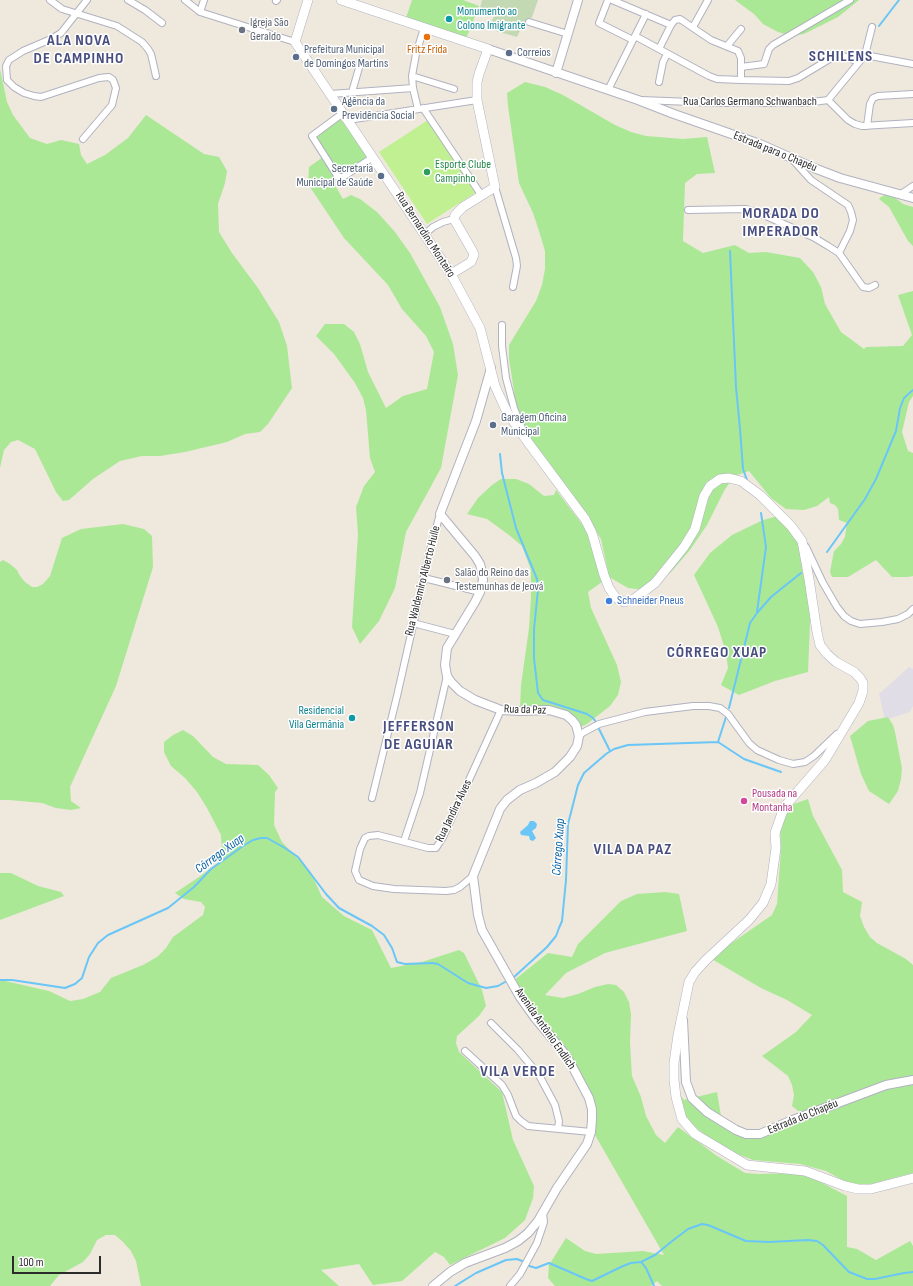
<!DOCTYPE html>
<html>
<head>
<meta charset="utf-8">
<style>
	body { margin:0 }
	#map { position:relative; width:913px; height:1286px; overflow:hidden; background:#eee8dd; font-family:"Sofia Sans Condensed",sans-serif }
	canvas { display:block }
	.scale { position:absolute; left:12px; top:1256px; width:89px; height:18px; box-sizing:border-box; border:2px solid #2b2b2b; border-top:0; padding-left:5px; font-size:12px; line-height:14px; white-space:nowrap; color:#2b2b2b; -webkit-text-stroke:3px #fff; paint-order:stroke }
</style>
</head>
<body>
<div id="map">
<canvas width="913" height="1286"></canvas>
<div class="scale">100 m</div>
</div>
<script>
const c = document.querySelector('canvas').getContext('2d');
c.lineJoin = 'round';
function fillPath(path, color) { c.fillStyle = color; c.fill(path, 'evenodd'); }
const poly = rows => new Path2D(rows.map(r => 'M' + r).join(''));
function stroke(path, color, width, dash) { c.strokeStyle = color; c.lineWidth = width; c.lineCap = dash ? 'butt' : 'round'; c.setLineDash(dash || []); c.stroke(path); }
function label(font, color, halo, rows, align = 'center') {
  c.font = font + ' "Sofia Sans Condensed",sans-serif'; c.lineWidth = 3; c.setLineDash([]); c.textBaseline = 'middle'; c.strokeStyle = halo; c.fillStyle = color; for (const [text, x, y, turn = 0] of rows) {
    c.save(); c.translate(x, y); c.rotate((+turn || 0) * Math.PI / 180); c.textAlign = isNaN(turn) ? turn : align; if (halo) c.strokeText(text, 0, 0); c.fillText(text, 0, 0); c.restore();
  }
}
fillPath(poly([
	[909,667,913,669,913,706,910,712,885,720,879,694]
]), '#e1dde6');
fillPath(poly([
	[412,0,463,0,479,6,466,39,406,18],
	[735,0,859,0,838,17,804,34,791,36,778,32,763,24,754,14],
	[0,69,7,102,13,115,30,138,47,144,61,140,79,144,81,155,87,164,105,155,128,138,146,115,204,154,219,157,227,171,225,183,218,204,219,232,232,253,258,288,279,322,287,346,292,388,268,424,260,432,245,434,227,442,185,452,160,456,142,456,120,461,93,479,69,500,63,501,56,492,35,449,18,440,11,442,4,450,0,468],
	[525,82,545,87,563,95,615,125,631,132,646,136,683,139,707,137,715,173,697,174,685,183,683,241,703,253,735,245,749,253,766,252,800,258,813,272,821,287,825,304,841,332,864,349,866,347,903,346,912,335,898,295,913,291,913,396,909,402,902,432,908,451,913,453,913,576,907,577,892,577,876,560,848,577,832,577,830,572,834,551,841,544,845,537,847,523,839,520,838,509,835,505,830,503,829,497,817,506,804,510,786,509,771,498,749,471,734,476,724,491,707,525,690,550,672,571,656,585,645,590,628,588,609,577,601,539,585,515,532,441,514,403,514,391,509,359,509,345,536,301,542,285,545,269,545,251,539,231,533,213,519,183,508,106,507,93],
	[341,119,367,157,343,174,340,174,315,137],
	[323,157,337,180,336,187,343,199,351,195,360,199,377,212,395,232,410,253,440,307,453,344,458,375,441,468,406,532,395,588,379,621,360,644,352,627,358,534,356,507,364,486,375,472,370,458,366,410,363,398,355,383,334,354,316,336,325,324,344,324,354,332,360,344,368,372,386,408,403,396,427,389,434,352,426,336,402,309,388,285,344,238,308,184,309,167],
	[889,193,903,204,913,207,913,246,908,241,889,207,879,199,881,197],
	[501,479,516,479,529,484,544,496,554,495,556,490,582,524,590,538,602,582,588,592,591,608,617,665,621,682,618,695,610,706,587,724,574,730,567,719,560,715,520,710,521,685,529,628,531,598,531,570,522,546,509,535,487,519,467,514,478,498,492,485],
	[778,516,790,527,801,550,811,598,808,672,775,681,739,695,721,685,728,668,726,653,718,627,694,575,710,553,732,535,763,520],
	[123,524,144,529,152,536,153,567,116,686,70,787,71,801,81,808,71,810,56,808,42,803,9,800,0,800,0,562,3,560,10,564,17,570,20,576,25,582,32,587,37,587,43,584,50,576,62,538,81,529],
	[888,717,893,725,895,732,902,768,901,779,898,791,889,804,869,791,861,774,850,736,868,721],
	[183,730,193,736,213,757,226,764,258,765,269,775,278,788,275,792,274,825,282,842,310,871,322,897,344,916,372,930,391,968,422,962,459,950,464,953,482,990,486,1006,479,1016,457,1036,456,1043,459,1052,502,1092,513,1140,534,1186,533,1198,525,1220,505,1238,450,1265,444,1257,435,1252,402,1281,373,1285,359,1264,321,1270,339,1286,141,1286,136,1261,131,1251,123,1242,115,1235,106,1235,97,1240,90,1254,83,1262,59,1275,50,1286,0,1286,0,982,1,980,49,991,70,1001,83,999,100,992,111,978,143,965,157,957,166,948,173,937,203,915,205,907,201,902,184,899,175,893,199,877,218,863,222,850,221,835,207,808,197,792,185,778,171,766,164,752,164,742,173,735],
	[808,799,813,816,842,870,843,892,862,902,860,916,864,927,870,937,877,943,906,959,913,965,913,1173,871,1184,853,1186,826,1171,800,1164,753,1160,724,1149,683,1118,673,1103,675,1088,684,1100,717,1092,722,1122,753,1135,802,1114,792,1106,794,1095,792,1085,788,1076,762,1056,796,1032,812,1015,787,1000,761,988,710,958,772,915,777,904,781,849,780,828,783,813,791,805],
	[0,873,11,873,38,886,61,892,64,896,0,920],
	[665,892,679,894,687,931,605,953,566,973,545,995,563,998,578,994,595,987,608,984,616,985,624,992,629,1002,631,1014,630,1043,632,1076,641,1097,646,1116,656,1135,665,1143,678,1127,717,1156,745,1173,759,1174,793,1173,811,1177,847,1196,847,1247,857,1249,876,1260,910,1241,913,1246,913,1286,662,1286,657,1281,651,1286,555,1286,548,1278,549,1265,566,1238,585,1251,596,1254,643,1251,664,1255,595,1135,592,1107,552,1037,513,981,548,953,572,957,578,944,621,901,637,894]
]), '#abe896');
fillPath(poly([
	[482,0,538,0,532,17,522,26,517,37,489,29,495,13,480,8]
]), '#c2d9b3');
fillPath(poly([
	[428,120,475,193,427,224,379,152]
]), '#c0f091');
fillPath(poly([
	[530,821,534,821,537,824,536,828,532,831,536,838,533,841,530,840,529,836,521,835,520,832,528,825]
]), '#69c6f6');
stroke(poly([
	[879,26,899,0],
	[730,251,736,387,740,429,743,469,747,480],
	[500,454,502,473,516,528,537,579,538,590,534,629,534,658,538,693,543,700,587,714,593,718,596,722],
	[827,552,865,499,876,479,896,431,900,408,904,398,913,390],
	[757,612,766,547,761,513],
	[729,708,750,623,757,613,771,597,801,573],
	[599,729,610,751],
	[718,742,744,759,781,772],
	[718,742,726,717],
	[514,977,547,947,556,936,559,928,562,921,566,880,568,824,578,785,584,773,606,754,614,749,628,745,718,742],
	[0,980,12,980,65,988,75,984,82,978,89,957,98,943,108,935,168,908,194,887,211,869,243,846,253,840,261,838,267,838,285,848,298,857,326,894,339,908,372,926,384,935,392,948,397,962,405,964,433,963,438,964,468,983,486,988,498,986,505,982],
	[642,1263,646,1268,654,1286],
	[526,1265,536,1268,549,1263,586,1279,592,1281,623,1266,631,1263,641,1262,655,1255,671,1242,688,1229,702,1224,708,1225,746,1241,769,1242,808,1240,817,1241,823,1245,849,1272,867,1279,875,1279,904,1273,913,1272],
	[455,1286,476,1273,506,1260,517,1259,522,1261]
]), '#69c6f6', 2);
const minor = poly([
	[50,0,62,9,117,26,142,42,148,49,151,54,156,76],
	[128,0,145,10,162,23],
	[185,0,200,12,295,42],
	[608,0,599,23,633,40],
	[612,0,671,25],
	[276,1,277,0],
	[200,12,204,0],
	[529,22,568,34],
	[693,27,708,0],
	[635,36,709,76,717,79,741,80,789,81,798,78,838,54,859,62],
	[727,46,741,29],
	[659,49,671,25,675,20,680,19,711,40,738,51,741,58,741,80],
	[865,55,872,27],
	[741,67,764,64,769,49,773,45,850,0],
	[412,76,454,89],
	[659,82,663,62,667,54],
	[608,90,646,14],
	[352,92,361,61],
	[330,94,413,88],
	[641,100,717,103,806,103,828,100,865,55,913,64],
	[828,100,848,120,855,124,862,126,913,123],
	[423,108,482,196],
	[418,109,413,88,412,76,416,54,424,28],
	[343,113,312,136,338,177,343,177,373,157],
	[348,120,477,100],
	[867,126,870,104,873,98,878,96,913,94],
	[83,139,112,105,116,88,113,80,109,77,99,78,41,97,34,96,24,93,14,87,7,80,6,66,9,60,23,51,51,39,61,33,87,0],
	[793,160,811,180,842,201,848,205,851,212,853,220,850,231,839,253],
	[495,187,516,258,517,266,513,287],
	[901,194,913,186],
	[688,210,746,209,757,212,813,237,828,246,839,253,863,287,869,288,875,285],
	[425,234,433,227,443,222,454,219],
	[502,325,502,346,506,378,514,408,522,428],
	[806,547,823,583,837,607,844,616,851,621,860,624,882,622,898,619,908,614,913,609],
	[424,578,480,592],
	[413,623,455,634],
	[579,736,584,732,599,724,645,712,693,706,709,706,720,708,728,714,749,743,757,750,779,760,793,764,805,762,814,756,837,734],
	[372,798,397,696,430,550,440,514],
	[404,841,420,793,447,676],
	[473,876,460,887,454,890,446,891,394,889,373,886,359,880,355,871,360,849,365,838,369,836,378,835,428,848,436,848,443,837,501,710],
	[491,1023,518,1050,539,1075,555,1105,559,1121,558,1129],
	[465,1051,502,1085,508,1095,516,1116,521,1121,528,1126,591,1132],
	[510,1286,520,1274,537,1243,544,1222,543,1213]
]);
const tertiary = poly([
	[488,49,638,100,674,114,760,144,814,168,840,178,913,198],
	[556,73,578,0],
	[683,1020,686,1082,692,1098,707,1112,736,1130,746,1134,760,1134,790,1121,886,1085,913,1080],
	[433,1286,450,1272,465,1263,505,1248,518,1241,528,1233,538,1221,557,1188,587,1144,591,1132,592,1120,592,1109,589,1098,571,1064,565,1054,535,1018,520,997,482,930,478,915,473,876,500,809,507,800,520,790,536,783,555,772,570,757,577,746,579,736,576,725,572,720,566,715,549,710,520,711,501,710,475,700,460,691,451,682,447,676,445,665,447,648,475,602,480,592,483,580,482,572,480,564,475,556,440,514,476,421,491,368]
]);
const secondary = poly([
	[308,0,295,42,451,274,480,328,495,386,500,397,507,412,527,441,585,519,592,533,604,575,609,588,616,598,624,602,634,599,655,583,684,547,695,529,704,496,710,486,720,479,729,478,741,481,760,495,791,526,802,541,809,579,817,632,820,645,827,654,836,662,854,672,860,678,863,683,863,691,859,703,825,760,786,805,782,813,775,833,776,848,771,884,763,903,749,920,706,960,695,972,689,982,678,1035,674,1063,674,1080,676,1097,682,1119,695,1134,747,1165,805,1171,845,1186,858,1189,871,1189,913,1178],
	[341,0,488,49,479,74,477,82,477,100,495,187,463,207,455,215,454,219,473,252,474,255,471,262,451,274]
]);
stroke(minor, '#b1b2c0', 8);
stroke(tertiary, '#b1b2c0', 10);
stroke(secondary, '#b1b2c0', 10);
stroke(minor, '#fff', 6);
stroke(tertiary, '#fff', 8);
stroke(secondary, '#fff', 9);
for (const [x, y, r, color] of [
	[449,19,4,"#0f9aa8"],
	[242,30,4,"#6b7280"],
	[427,37,4,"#e8710a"],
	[509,53,4,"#5c6f8a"],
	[296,57,4,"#5c6f8a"],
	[334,109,4,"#5c6f8a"],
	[427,172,4,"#2e9e5b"],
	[381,176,4,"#5c6f8a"],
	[493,425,4,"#5c6f8a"],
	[447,580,4,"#6b7280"],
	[609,601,4,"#3f7fe0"],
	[352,718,4,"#0f9aa8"],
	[744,801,4,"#d1479c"]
]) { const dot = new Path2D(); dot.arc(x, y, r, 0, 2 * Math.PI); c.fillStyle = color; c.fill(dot); stroke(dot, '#fff', 1.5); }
label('12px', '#0d838f', '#fff', [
	["Monumento ao",457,12],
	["Colono Imigrante",457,26],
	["Residencial",344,711,"right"],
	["Vila Germânia",344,725,"right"]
], 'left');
label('12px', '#5b616d', '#fff', [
	["Igreja São",250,23],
	["Geraldo",250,37],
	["Salão do Reino das",455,573],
	["Testemunhas de Jeová",455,587]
], 'left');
label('12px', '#4e5e75', '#fff', [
	["Prefeitura Municipal",304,50],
	["de Domingos Martins",304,64],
	["Correios",517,53],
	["Agência da",342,102],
	["Previdência Social",342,116],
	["Secretaria",373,169,"right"],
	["Municipal de Saúde",373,183,"right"],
	["Garagem Oficina",501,418],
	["Municipal",501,432]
], 'left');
label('12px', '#c56008', '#fff', [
	["Fritz Frida",427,50]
]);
label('12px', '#2b2b2b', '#fff', [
	["Rua Carlos Germano Schwanbach",750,102],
	["Estrada para o Chapéu",775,152,22],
	["Rua Bernardino Monteiro",425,235,57],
	["Rua Waldemiro Alberto Hulle",423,581,-76],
	["Rua da Paz",525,710,2],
	["Rua Jandira Alves",454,811,-64],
	["Avenida Antônio Endlich",545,1029,55],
	["Estrada do Chapéu",803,1117,-22]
]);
label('12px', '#27864d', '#fff', [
	["Esporte Clube",435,165],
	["Campinho",435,179]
], 'left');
label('12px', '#366cbe', '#fff', [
	["Schneider Pneus",617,601]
], 'left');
label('12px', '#b23c85', '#fff', [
	["Pousada na",752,794],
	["Montanha",752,808]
], 'left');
label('italic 13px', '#0562a5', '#fff', [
	["Córrego Xuap",559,847,-86],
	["Córrego Xuap",220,854,-36]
]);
c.letterSpacing = '1px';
label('bold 16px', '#484e7f', '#fff', [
	["ALA NOVA",79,41],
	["DE CAMPINHO",79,59],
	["SCHILENS",841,57],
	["MORADA DO",781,214],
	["IMPERADOR",781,232],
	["CÓRREGO XUAP",717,653],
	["JEFFERSON",419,727],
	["DE AGUIAR",419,745],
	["VILA DA PAZ",633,850],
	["VILA VERDE",518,1072]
]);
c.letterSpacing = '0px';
</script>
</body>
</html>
